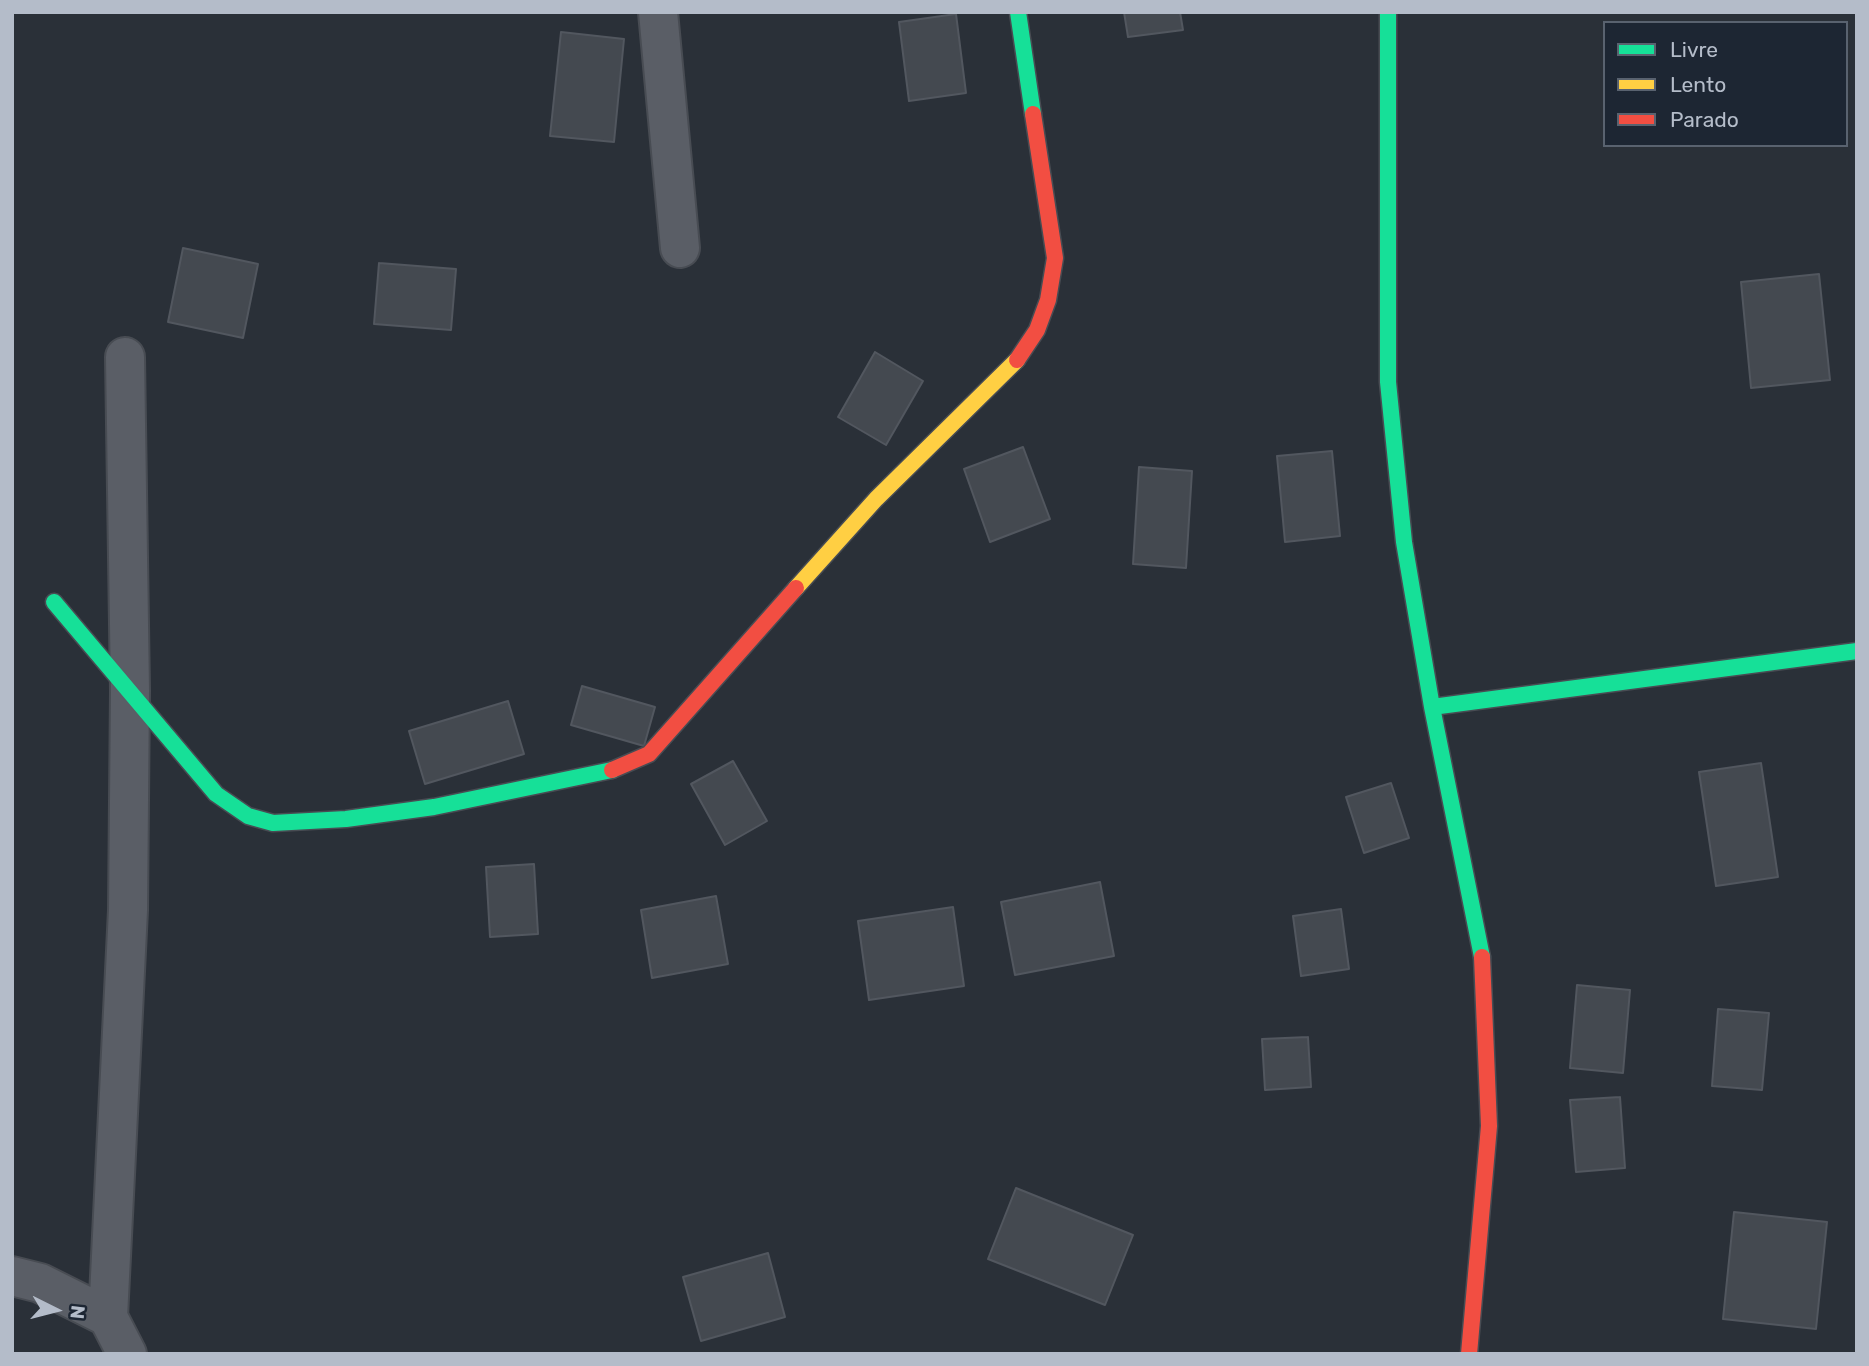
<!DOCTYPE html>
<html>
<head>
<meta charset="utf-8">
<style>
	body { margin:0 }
	#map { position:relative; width:1869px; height:1366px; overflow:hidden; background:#2a3038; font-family:Rubik,sans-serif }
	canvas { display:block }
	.frame { position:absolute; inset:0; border:14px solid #b4bcc9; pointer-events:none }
	.legend { position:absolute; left:1603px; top:21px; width:245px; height:126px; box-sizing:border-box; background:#1d2633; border:2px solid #59626f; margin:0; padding:9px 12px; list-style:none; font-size:21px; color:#b4bcc9 }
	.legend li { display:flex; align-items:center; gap:14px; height:35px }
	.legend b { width:35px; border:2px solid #59626f }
	.north { position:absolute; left:21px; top:1275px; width:70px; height:70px; -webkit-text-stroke:5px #1d2633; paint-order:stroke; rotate:96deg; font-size:19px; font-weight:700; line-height:28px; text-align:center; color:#b4bcc9 }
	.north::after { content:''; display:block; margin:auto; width:24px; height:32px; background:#b4bcc9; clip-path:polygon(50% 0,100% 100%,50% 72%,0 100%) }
</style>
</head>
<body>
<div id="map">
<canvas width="1869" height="1366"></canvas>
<div class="frame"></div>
<ul class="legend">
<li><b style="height:9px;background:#16e098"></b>Livre</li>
<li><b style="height:9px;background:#ffcf43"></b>Lento</li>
<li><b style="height:9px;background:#f24e42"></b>Parado</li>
</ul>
<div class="north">N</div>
</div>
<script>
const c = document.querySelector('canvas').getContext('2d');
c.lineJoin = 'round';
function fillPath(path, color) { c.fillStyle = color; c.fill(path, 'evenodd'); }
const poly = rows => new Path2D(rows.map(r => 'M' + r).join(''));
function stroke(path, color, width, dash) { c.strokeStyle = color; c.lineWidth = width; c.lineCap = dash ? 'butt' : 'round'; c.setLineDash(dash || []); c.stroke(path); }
const building = poly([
	[1124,12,1180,12,1183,30,1128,37,1124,12],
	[956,14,966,93,909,101,899,22,956,14],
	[561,32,624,39,614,142,550,136,561,32],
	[183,248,258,264,243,338,168,322,183,248],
	[379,263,456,269,451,330,374,324,379,263],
	[1819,274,1830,380,1751,388,1741,282,1819,274],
	[875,352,923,381,886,445,838,417,875,352],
	[1023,447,1050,519,990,542,964,469,1023,447],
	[1332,451,1340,536,1285,542,1277,456,1332,451],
	[1139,467,1192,471,1186,568,1133,564,1139,467],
	[582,686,655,707,644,746,571,725,582,686],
	[508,701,524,754,425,784,409,731,508,701],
	[733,761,767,821,725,845,691,784,733,761],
	[1761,763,1778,877,1716,886,1699,772,1761,763],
	[1391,783,1409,838,1364,853,1346,797,1391,783],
	[534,864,538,934,490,937,486,867,534,864],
	[1100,882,1114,956,1015,975,1001,902,1100,882],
	[716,896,728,964,652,978,641,910,716,896],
	[953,907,964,986,869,1000,858,921,953,907],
	[1341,909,1349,969,1301,976,1293,916,1341,909],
	[1577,985,1630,990,1623,1073,1570,1068,1577,985],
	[1718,1009,1769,1013,1762,1090,1712,1086,1718,1009],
	[1308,1037,1311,1087,1265,1090,1262,1039,1308,1037],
	[1620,1097,1625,1168,1576,1172,1570,1100,1620,1097],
	[1016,1188,1133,1235,1105,1305,988,1259,1016,1188],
	[1734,1212,1827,1222,1816,1329,1723,1319,1734,1212],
	[768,1253,785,1317,701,1341,683,1277,768,1253]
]);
fillPath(building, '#444950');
stroke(building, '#52575f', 2);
const street = poly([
	[658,12,680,248],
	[12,1276,40,1283,108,1317,127,1354],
	[108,1317,128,910,130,691,125,357]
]);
const fast = poly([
	[1018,12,1033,114],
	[1388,12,1388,382,1404,542,1432,707,1482,957],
	[54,602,216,794,248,816,273,823,346,819,434,807,612,770],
	[1432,707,1857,651]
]);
const slow = poly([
	[796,588,876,499,1017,360]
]);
const jam = poly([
	[1017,360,1037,330,1048,300,1055,258,1033,114],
	[612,770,649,754,796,588],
	[1469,1354,1489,1126,1482,957]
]);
stroke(street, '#484c53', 42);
stroke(fast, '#484c53', 19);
stroke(slow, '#484c53', 19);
stroke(jam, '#484c53', 19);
stroke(street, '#5a5e66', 38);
stroke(fast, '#16e098', 16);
stroke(slow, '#ffcf43', 16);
stroke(jam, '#f24e42', 16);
</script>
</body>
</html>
